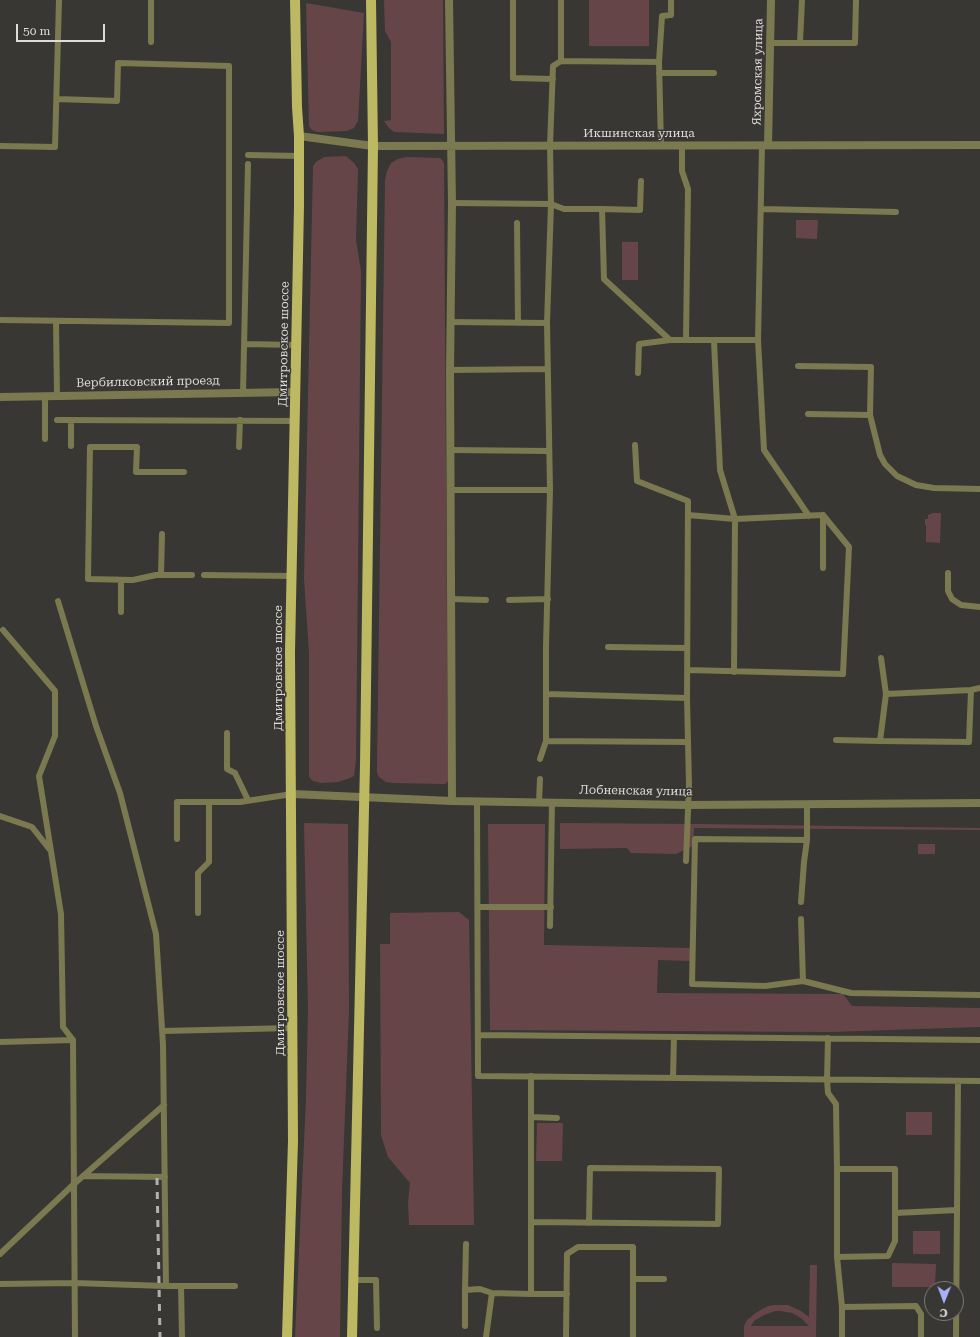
<!DOCTYPE html>
<html>
<head>
<meta charset="utf-8">
<style>
	body { margin:0 }
	#map { position:relative; width:980px; height:1337px; overflow:hidden; background:#393733; font-family:"Roboto Serif",serif }
	canvas { display:block }
	.north { position:absolute; left:924px; top:1281px; width:40px; height:40px; box-sizing:border-box; background:#393733; border:1px solid #7b7976; border-radius:50%; rotate:181deg; font-size:11px; font-weight:700; line-height:16px; text-align:center; color:#dddcda }
	.north::after { content:''; display:block; margin:auto; width:14px; height:18px; background:#a5b1fc; clip-path:polygon(50% 0,100% 100%,50% 72%,0 100%) }
	.scale { position:absolute; left:16px; top:24px; width:89px; height:18px; box-sizing:border-box; border:2px solid #dddcda; border-top:0; padding-left:5px; font-size:12px; line-height:14px; white-space:nowrap; color:#dddcda; -webkit-text-stroke:3px #393733; paint-order:stroke }
</style>
</head>
<body>
<div id="map">
<canvas width="980" height="1337"></canvas>
<div class="north">С</div>
<div class="scale">50 m</div>
</div>
<script>
const c = document.querySelector('canvas').getContext('2d');
c.lineJoin = 'round';
function fillPath(path, color) { c.fillStyle = color; c.fill(path, 'evenodd'); }
const poly = rows => new Path2D(rows.map(r => 'M' + r).join(''));
function stroke(path, color, width, dash) { c.strokeStyle = color; c.lineWidth = width; c.lineCap = dash ? 'butt' : 'round'; c.setLineDash(dash || []); c.stroke(path); }
function label(font, color, halo, rows, align = 'center') {
  c.font = font + ' "Roboto Serif",serif'; c.lineWidth = 3; c.setLineDash([]); c.textBaseline = 'middle'; c.strokeStyle = halo; c.fillStyle = color; for (const [text, x, y, turn = 0] of rows) {
    c.save(); c.translate(x, y); c.rotate((+turn || 0) * Math.PI / 180); c.textAlign = isNaN(turn) ? turn : align; if (halo) c.strokeText(text, 0, 0); c.fillText(text, 0, 0); c.restore();
  }
}
fillPath(poly([
	[384,0,443,0,444,134,394,132,389,128,384,121,391,120,391,42,385,31],
	[589,0,649,0,649,46,589,46],
	[306,3,364,13,358,121,354,128,347,131,318,132,312,130,309,126],
	[346,156,354,163,358,169,356,240,361,271,356,760,354,776,350,778,338,782,321,783,313,781,309,777,309,653,304,579,313,166,316,162,324,157],
	[406,157,440,158,443,161,444,164,448,781,445,784,443,784,393,783,386,782,379,777,377,773,377,766,385,180,387,171,391,163,398,159],
	[796,220,818,220,817,239,796,238],
	[622,242,638,242,638,280,622,280],
	[933,513,941,513,940,543,926,542,926,525,925,525,925,519,928,519,928,515],
	[304,823,348,824,349,1010,342,1191,340,1337,295,1337,306,1099,308,1009],
	[560,823,695,824,980,828,980,830,694,828,693,846,676,854,631,853,627,848,560,849],
	[488,824,545,824,544,945,692,948,692,961,658,960,657,993,843,994,852,1006,980,1008,980,1027,830,1032,490,1030],
	[918,844,935,844,935,854,918,854],
	[459,912,469,920,474,1225,409,1225,408,1202,410,1183,388,1157,381,1135,380,944,390,944,390,913],
	[906,1112,932,1112,932,1135,906,1135],
	[537,1123,563,1123,562,1161,536,1161],
	[913,1231,940,1231,940,1254,913,1254],
	[892,1263,936,1264,935,1287,892,1287],
	[810,1265,817,1265,816,1337,744,1337,744,1326,747,1320,757,1312,768,1306,774,1305,788,1305,801,1311,809,1317],
	[775,1311,780,1311,792,1313,801,1318,809,1326,751,1326,754,1321,764,1315]
]), '#664549');
stroke(poly([
	[513,0,513,78,553,79],
	[151,42,151,0],
	[800,42,802,0],
	[771,43,855,43,856,0],
	[561,61,659,62],
	[659,73,714,73],
	[661,145,659,62,662,16,671,15,671,0],
	[682,145,682,171,688,189,686,340],
	[0,146,55,147,59,0],
	[248,155,299,156],
	[452,203,551,204,564,209,602,209,604,279,670,340,758,340,762,145],
	[602,209,640,210,641,181],
	[761,209,896,212],
	[517,223,518,323],
	[0,320,229,323,229,66,118,63,117,101,57,99],
	[56,321,57,396],
	[450,322,547,323],
	[758,340,764,450,809,516],
	[714,341,720,470,735,519,734,672],
	[244,344,297,345],
	[798,366,871,367,870,415,880,455,885,464,897,476,916,485,934,488,980,489],
	[450,370,548,369],
	[638,373,639,344,670,340],
	[243,393,248,164],
	[808,414,870,415],
	[57,420,295,421],
	[71,420,71,446],
	[45,439,45,396],
	[635,445,637,481,688,501,687,698,689,785,686,861],
	[239,447,240,420],
	[450,450,549,451],
	[184,472,136,472,137,447,90,447,88,579,133,580,156,575,192,575],
	[450,490,550,490],
	[688,515,735,519,823,515],
	[948,573,948,591,952,599,961,605,980,607],
	[161,575,162,534],
	[204,575,292,576],
	[451,599,486,600],
	[509,600,548,599],
	[58,601,96,726,120,793,156,934,163,1045,166,1286,181,1286,182,1337],
	[121,612,121,580],
	[3,630,55,691,55,736,39,776,61,914,63,1027,73,1040,75,1337],
	[608,647,687,648],
	[881,658,886,694],
	[688,670,843,674,849,547,823,515,823,568],
	[971,690,969,742,880,741,886,694,971,690,980,688],
	[547,694,687,698],
	[227,733,227,769,235,773,248,800],
	[836,740,880,741],
	[546,741,688,742],
	[540,759,546,741,546,646,550,490,547,323,551,204,550,146,553,66,561,61,561,0],
	[477,801,478,1076,980,1081],
	[539,802,540,779],
	[0,816,32,827,50,850],
	[177,839,177,802,240,802,292,794],
	[801,902,804,862,807,840,807,804],
	[478,907,551,907],
	[198,913,198,873,209,862,209,802],
	[801,919,803,981,851,993,980,995],
	[550,926,552,802],
	[803,981,765,986,692,984,695,839,807,840],
	[162,1031,293,1028],
	[479,1035,980,1040],
	[828,1038,827,1080,828,1093,836,1104,837,1169],
	[0,1042,73,1040],
	[673,1078,674,1037],
	[531,1117,557,1118],
	[83,1176,165,1177],
	[895,1213,957,1210],
	[531,1222,718,1224,719,1169,590,1168,589,1223],
	[0,1254,74,1184,164,1105],
	[837,1257,888,1256,895,1241,895,1169,837,1169,837,1257,842,1307,842,1337],
	[633,1279,664,1279],
	[354,1280,376,1280,377,1328],
	[0,1284,75,1283,166,1286],
	[181,1286,235,1286],
	[465,1290,466,1244],
	[531,1294,567,1294],
	[842,1307,916,1306,921,1314,921,1337],
	[465,1326,465,1290,480,1289,492,1293],
	[486,1337,492,1293,531,1294,531,1076],
	[566,1337,567,1254,578,1247,633,1247,633,1337],
	[956,1337,958,1081]
]), '#7a7950', 6);
stroke(poly([
	[449,0,452,203,450,370,452,801],
	[299,136,373,146,980,145],
	[768,145,771,0]
]), '#7a7950', 8);
stroke(poly([
	[0,397,296,392],
	[292,794,452,801,688,805,980,803]
]), '#7a7950', 8);
stroke(poly([
	[287,1337,293,1141,290,652,299,206,299,136,297,107,295,0],
	[352,1337,365,765,373,146,371,0]
]), '#bcb962', 10);
stroke(poly([
	[157,1178,160,1337]
]), '#b2b1ae', 3, [7, 7]);
label('12px', '#dddcda', '#393733', [
	["Яхромская улица",758,72,-89],
	["Икшинская улица",639,133],
	["Дмитровское шоссе",284,344,-89],
	["Вербилковский проезд",148,382,-1],
	["Дмитровское шоссе",278,668,-90],
	["Лобненская улица",636,791,1],
	["Дмитровское шоссе",280,993,-90]
]);
</script>
</body>
</html>
